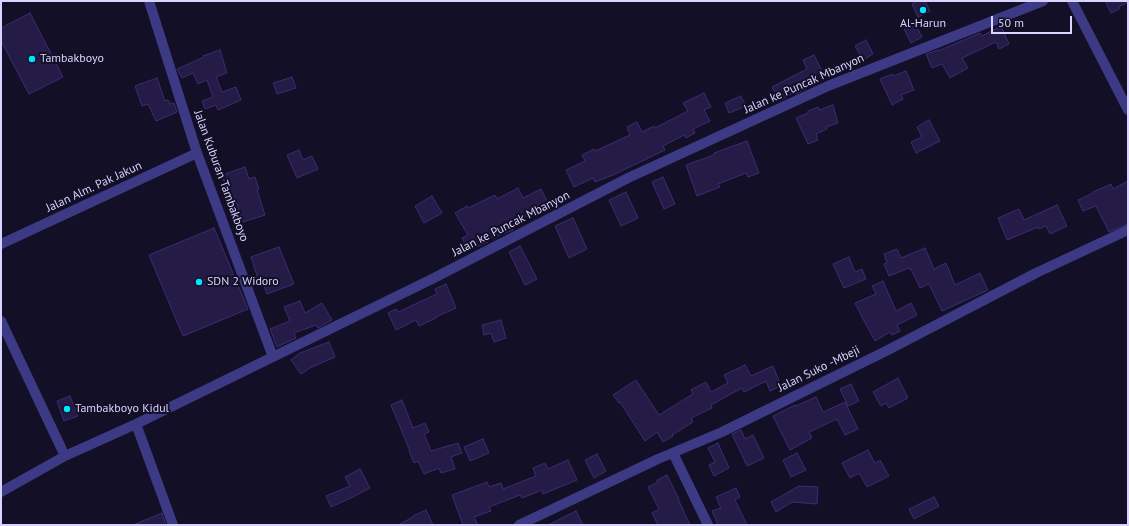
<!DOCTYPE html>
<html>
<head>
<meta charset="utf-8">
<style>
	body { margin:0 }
	#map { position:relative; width:1129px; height:526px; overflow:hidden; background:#130f26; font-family:"PT Sans",sans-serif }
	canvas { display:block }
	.frame { position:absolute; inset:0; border:2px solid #d9d4ff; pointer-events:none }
	.scale { position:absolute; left:991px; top:16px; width:81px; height:18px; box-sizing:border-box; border:2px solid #d9d4ff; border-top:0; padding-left:5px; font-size:12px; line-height:14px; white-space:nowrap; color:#d9d4ff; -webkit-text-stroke:3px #130f26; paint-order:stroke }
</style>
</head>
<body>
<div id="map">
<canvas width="1129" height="526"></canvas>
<div class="frame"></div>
<div class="scale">50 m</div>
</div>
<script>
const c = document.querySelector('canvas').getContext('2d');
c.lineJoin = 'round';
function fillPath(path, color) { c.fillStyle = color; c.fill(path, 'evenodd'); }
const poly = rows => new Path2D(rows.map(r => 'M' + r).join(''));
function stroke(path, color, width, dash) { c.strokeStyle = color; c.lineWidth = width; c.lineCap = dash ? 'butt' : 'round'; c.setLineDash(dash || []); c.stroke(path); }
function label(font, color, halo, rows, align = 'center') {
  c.font = font + ' "PT Sans",sans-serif'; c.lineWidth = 4; c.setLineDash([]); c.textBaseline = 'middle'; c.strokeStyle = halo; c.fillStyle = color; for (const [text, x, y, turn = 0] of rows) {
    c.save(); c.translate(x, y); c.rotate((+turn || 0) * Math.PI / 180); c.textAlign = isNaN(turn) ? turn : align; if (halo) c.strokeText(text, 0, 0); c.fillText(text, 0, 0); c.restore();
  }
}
const building = poly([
	[918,1,925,1,930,11,918,17,912,4,918,1],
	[1105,1,1128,1,1128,2,1119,7,1119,9,1111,13,1105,1],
	[30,13,63,77,29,94,1,41,1,28,30,13],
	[915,23,922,37,911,43,904,29,915,23],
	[1001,26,1009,44,999,49,996,42,962,58,968,68,950,78,942,64,932,68,926,54,938,50,938,51,980,33,982,36,1001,26],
	[866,40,873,54,863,60,855,46,866,40],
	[220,50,227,73,216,77,222,92,236,87,241,100,218,110,216,105,205,109,202,101,213,97,207,80,198,84,193,73,182,78,177,69,204,57,203,56,220,50],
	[814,55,823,73,804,82,807,88,796,94,795,92,779,101,772,87,807,69,803,60,814,55],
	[906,71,914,90,901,95,903,99,892,105,880,79,892,74,893,76,906,71],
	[292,77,296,88,277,94,273,83,292,77],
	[157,78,165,101,168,100,170,104,174,103,177,112,156,121,148,104,142,106,135,86,157,78],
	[704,93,711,107,704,110,710,121,693,129,695,133,686,138,684,135,663,146,665,150,613,175,595,182,593,178,574,187,566,170,585,161,582,155,594,149,595,151,630,135,627,127,637,122,642,132,654,126,655,128,688,111,683,103,704,93],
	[741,96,746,106,729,113,725,103,741,96],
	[833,105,838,123,826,127,827,129,816,134,818,140,808,144,796,118,808,113,808,111,818,107,819,110,833,105],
	[929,120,940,141,916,153,911,142,922,137,917,127,929,120],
	[747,141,759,173,748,177,746,173,718,184,720,187,697,196,686,165,714,155,714,153,747,141],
	[299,150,303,160,312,156,318,169,297,178,287,155,299,150],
	[245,167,249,179,255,177,259,189,257,190,265,215,243,222,235,198,230,200,222,175,245,167],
	[663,177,675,204,664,209,652,182,663,177],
	[1128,181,1128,224,1109,232,1096,206,1083,211,1078,200,1093,193,1093,192,1111,184,1113,189,1128,181],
	[518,188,523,198,541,189,549,205,526,217,525,215,510,224,513,230,487,240,488,242,468,251,462,238,468,235,455,213,467,206,468,208,495,195,497,199,518,188],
	[626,192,638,218,621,226,609,200,626,192],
	[432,196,442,213,424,223,415,206,432,196],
	[1057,205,1067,226,1050,234,1046,226,1039,229,1038,227,1007,240,998,218,1019,209,1024,220,1057,205],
	[573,218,587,249,569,258,555,226,573,218],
	[214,228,248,309,183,336,149,255,214,228],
	[520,246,537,279,525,285,509,252,520,246],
	[279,247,294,284,267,294,262,281,259,282,251,257,279,247],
	[925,248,934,269,946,263,955,285,980,273,988,290,942,311,929,284,920,288,911,269,909,269,909,268,889,276,884,264,887,263,884,254,897,249,901,258,925,248],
	[849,257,855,272,862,269,866,279,844,288,833,264,849,257],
	[883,281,896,311,911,303,917,315,897,325,900,331,892,335,890,332,875,341,863,319,855,303,876,294,872,286,883,281],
	[446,284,456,308,436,317,436,318,419,326,416,320,396,330,388,313,396,309,398,312,437,294,435,289,446,284],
	[300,301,305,313,322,303,332,320,318,328,316,325,294,333,296,338,277,347,270,329,290,321,284,307,300,301],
	[501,320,506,338,494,342,491,333,484,335,482,325,501,320],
	[329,342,335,357,310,368,301,374,291,360,300,353,329,342],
	[745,365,751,376,773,366,781,386,770,391,766,381,744,392,742,388,711,405,712,408,691,418,693,422,672,435,673,436,663,442,657,432,645,441,620,402,619,403,613,395,636,380,659,415,693,394,691,390,706,382,711,392,728,383,724,375,745,365],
	[898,378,908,398,889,408,886,403,881,406,873,392,898,378],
	[851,384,859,401,848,406,840,389,851,384],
	[70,396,78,416,64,421,57,401,70,396],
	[816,397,823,412,845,402,858,429,845,435,837,419,809,432,812,438,790,450,773,416,795,405,796,406,816,397],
	[402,400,413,428,425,423,429,432,424,434,431,451,458,443,462,453,451,457,455,469,441,473,439,468,424,474,418,461,414,463,409,451,410,451,391,405,402,400],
	[741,430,745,439,753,435,764,458,747,466,732,434,741,430],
	[483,439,489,453,470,461,464,447,483,439],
	[718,443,729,468,714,476,709,465,715,462,708,448,718,443],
	[868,450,875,463,880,460,889,476,867,487,859,473,850,478,842,463,868,450],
	[797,453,806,470,791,477,783,460,797,453],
	[597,454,606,471,594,478,585,460,597,454],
	[568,460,577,480,543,494,542,490,522,498,520,495,489,507,491,511,474,517,478,525,463,525,452,495,487,482,489,487,501,483,503,489,536,476,533,468,545,463,548,469,568,460],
	[360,469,370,488,351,498,331,507,326,496,350,486,345,477,360,469],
	[667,475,679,499,678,499,690,525,658,525,652,513,659,509,648,487,658,482,657,480,667,475],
	[799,486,818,487,817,504,792,502,776,512,771,502,799,486],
	[736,488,740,497,735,500,747,525,718,525,712,511,721,508,716,497,736,488],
	[934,497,939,506,914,519,909,509,934,497],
	[426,510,433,525,398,525,413,517,413,516,426,510],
	[576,511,583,525,548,525,576,511],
	[162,513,166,525,133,525,162,513]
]);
fillPath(building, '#241b47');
stroke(building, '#3b2d73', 1);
stroke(poly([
	[149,1,197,153,273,357],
	[1072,1,1128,110],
	[1,244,197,153],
	[1,321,65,456],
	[136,424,173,525],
	[673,453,708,525],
	[1,492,65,456,136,424,432,279,628,178,828,86,1043,1],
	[519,525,658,459,722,432,888,350,1036,273,1128,230]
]), '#3d3a85', 10);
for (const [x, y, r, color] of [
	[923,10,4,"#00e5ff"],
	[32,59,4,"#00e5ff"],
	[199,282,4,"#00e5ff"],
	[67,409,4,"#00e5ff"]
]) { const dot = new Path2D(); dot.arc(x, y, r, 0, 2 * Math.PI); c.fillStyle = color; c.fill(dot); stroke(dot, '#130f26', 1.5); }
label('12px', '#d9d4ff', '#130f26', [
	["Al-Harun",923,24,"center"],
	["Tambakboyo",40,59],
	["SDN 2 Widoro",207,282],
	["Tambakboyo Kidul",75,409]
], 'left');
label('12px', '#d9d4ff', '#130f26', [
	["Jalan ke Puncak Mbanyon",804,84,-24],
	["Jalan Kuburan Tambakboyo",221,176,70],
	["Jalan Alm. Pak Jakun",94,187,-25],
	["Jalan ke Puncak Mbanyon",511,224,-27],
	["Jalan Suko -Mbeji",819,369,-26]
]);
</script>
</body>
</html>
